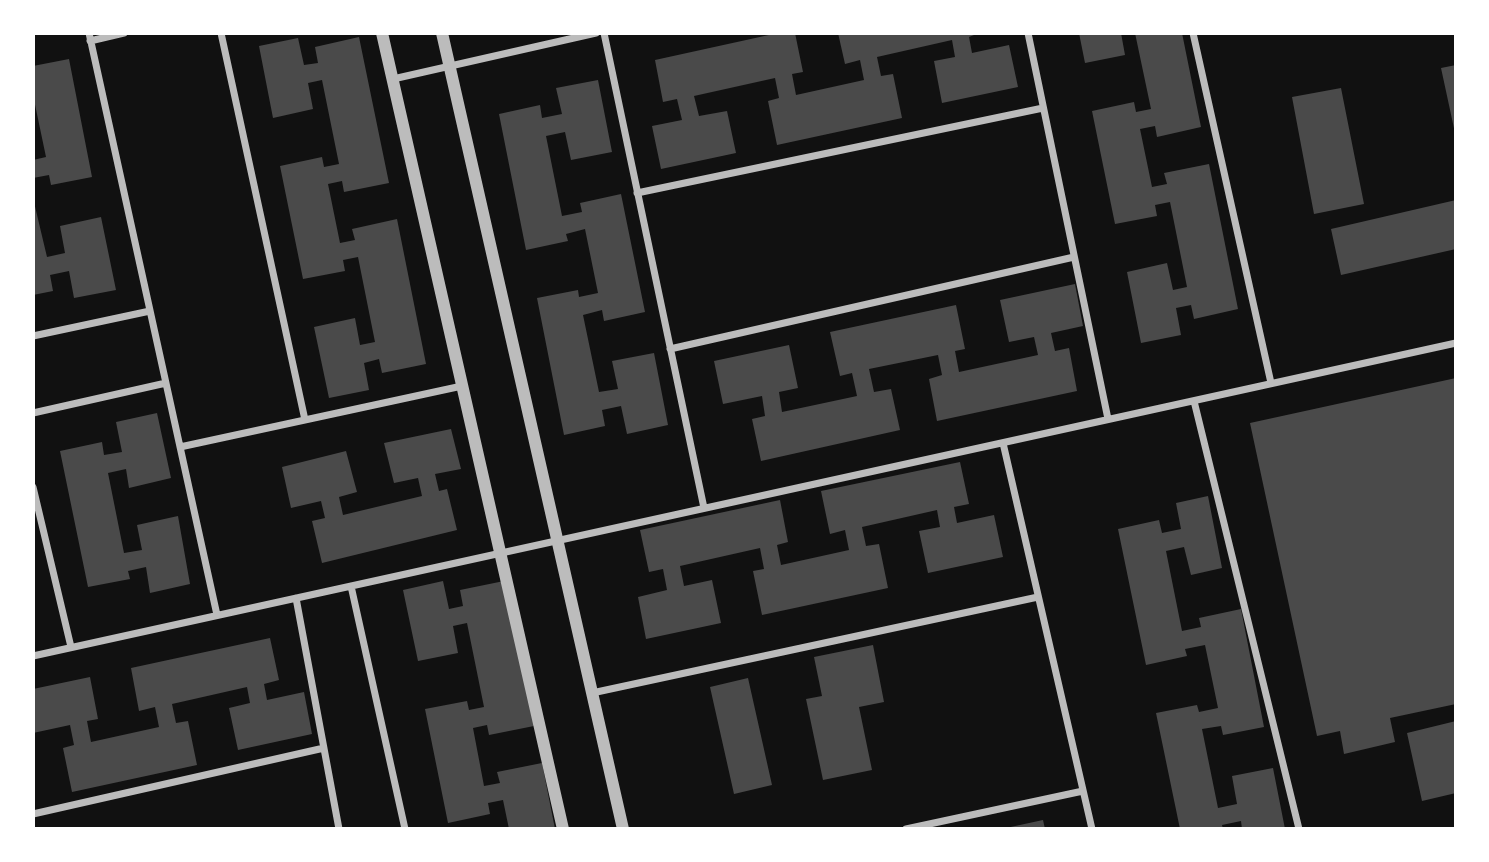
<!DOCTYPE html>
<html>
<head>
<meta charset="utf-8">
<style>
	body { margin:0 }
	#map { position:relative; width:1489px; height:862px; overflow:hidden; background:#111; font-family:"Varela Round",sans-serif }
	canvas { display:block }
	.frame { position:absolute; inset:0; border:35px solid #fff; pointer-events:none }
</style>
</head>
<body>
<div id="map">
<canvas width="1489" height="862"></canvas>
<div class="frame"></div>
</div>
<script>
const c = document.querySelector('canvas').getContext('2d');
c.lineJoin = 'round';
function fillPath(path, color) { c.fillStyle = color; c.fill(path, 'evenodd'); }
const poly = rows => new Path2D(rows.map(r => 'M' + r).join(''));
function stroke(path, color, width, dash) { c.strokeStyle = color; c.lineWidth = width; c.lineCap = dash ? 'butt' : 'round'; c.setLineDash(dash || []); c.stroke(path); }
fillPath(poly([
	[778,33,795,33,803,72,792,74,796,95,864,80,860,60,845,64,838,33,979,33,969,37,972,53,1009,45,1018,87,942,103,934,61,955,57,952,40,877,57,881,76,893,74,902,118,777,145,768,101,779,98,775,78,694,96,699,116,727,111,736,153,661,169,652,126,682,120,677,99,663,102,655,60],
	[1079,33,1121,33,1125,55,1085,63],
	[1135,33,1182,33,1201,127,1157,137,1155,126,1140,129,1152,187,1167,184,1164,173,1209,164,1238,309,1194,319,1191,305,1176,308,1181,335,1141,343,1127,272,1167,263,1173,290,1187,287,1170,202,1155,205,1157,216,1115,224,1092,111,1134,102,1136,112,1151,109],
	[359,37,389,183,344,192,342,181,328,184,340,243,355,240,352,229,397,219,426,364,382,373,379,359,364,363,369,390,329,398,314,327,355,318,360,345,375,342,358,257,343,260,345,271,303,279,280,166,322,157,324,167,339,164,322,80,308,83,313,109,273,118,259,46,298,38,304,65,318,63,315,47],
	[69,59,92,177,51,185,49,175,33,178,33,160,46,157,33,95,33,66],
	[1456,65,1456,133,1455,133,1441,68],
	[598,80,612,152,571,160,565,132,546,136,562,216,582,212,580,203,621,194,645,312,604,321,602,310,583,315,599,392,618,389,612,361,654,353,668,425,627,434,621,406,602,410,605,426,564,435,537,298,578,290,579,297,598,293,585,229,566,234,568,241,526,250,499,114,540,105,542,118,562,114,556,88],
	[1341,88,1364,204,1314,214,1292,97],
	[33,198,47,257,65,253,60,226,101,217,116,290,74,298,69,271,50,275,53,291,33,295],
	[1456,200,1456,249,1341,275,1331,229],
	[1075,284,1083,326,1051,333,1055,351,1069,348,1077,391,937,421,929,379,942,375,938,355,869,369,874,392,891,389,900,430,761,461,752,419,765,416,762,396,723,404,714,361,789,345,798,388,779,392,782,412,857,396,852,373,840,376,830,332,956,305,965,349,955,351,959,372,1038,355,1034,337,1009,342,1000,300],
	[1456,378,1456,704,1390,718,1395,742,1344,754,1340,731,1317,736,1250,423],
	[157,413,171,478,129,488,126,469,108,473,124,553,142,550,137,525,178,516,190,584,150,593,146,567,128,571,130,579,88,587,60,451,102,442,104,455,122,452,116,422],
	[451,429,461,469,435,474,439,491,447,489,457,530,322,563,312,521,325,518,321,501,291,508,282,467,346,451,357,492,339,497,343,515,422,496,418,478,394,483,384,443],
	[960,462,969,504,954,507,957,523,994,515,1003,557,928,573,919,531,940,527,937,510,862,527,866,546,879,544,888,588,762,615,753,571,764,569,760,548,680,566,684,586,712,580,721,623,646,639,638,597,667,590,663,569,649,572,640,530,780,500,788,542,777,545,781,565,849,550,845,530,830,534,821,491],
	[1208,496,1222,568,1191,575,1184,547,1166,551,1182,631,1201,627,1199,618,1241,609,1264,727,1223,735,1221,726,1202,729,1218,808,1237,804,1232,776,1273,768,1285,829,1242,829,1241,821,1222,825,1223,829,1180,829,1156,713,1197,705,1199,712,1218,708,1205,645,1185,649,1187,656,1146,665,1118,529,1159,520,1162,533,1181,529,1176,503],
	[443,581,449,609,463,606,460,590,504,581,534,726,489,735,487,725,473,728,484,786,500,783,497,772,542,763,555,829,509,829,503,800,488,803,490,814,448,823,425,709,467,701,469,710,484,707,467,623,453,626,458,653,418,661,403,590],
	[270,638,279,680,264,684,267,700,304,692,312,734,238,750,229,708,250,703,247,687,172,704,176,723,188,721,197,765,72,792,63,748,74,745,70,725,33,733,33,689,90,677,98,719,87,721,91,742,159,727,155,707,139,711,131,668],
	[873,645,884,702,859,707,872,770,823,780,806,699,822,696,814,657],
	[748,678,772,785,734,794,710,687],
	[1456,721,1456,793,1422,801,1407,733],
	[1043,820,1045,829,1006,829,1006,828]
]), '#4a4a4a');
stroke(poly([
	[89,33,217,615],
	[221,33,305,420],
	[604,33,704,508],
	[1028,33,1108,419],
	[1193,33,1271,383],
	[90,41,124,33],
	[393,79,596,33],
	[637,193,1043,108],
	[33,336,150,311],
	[670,349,1074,257],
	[1194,401,1299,829],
	[33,413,166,383],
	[1003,443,1092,829],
	[180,447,462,386],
	[33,487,71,647],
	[351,586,405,829],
	[296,598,339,829],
	[33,656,1456,343],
	[592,693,1038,597],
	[33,814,324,748],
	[906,829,1083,791]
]), '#bcbcbc', 7);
stroke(poly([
	[382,33,563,829],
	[442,33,623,829]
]), '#bcbcbc', 12);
</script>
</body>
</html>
